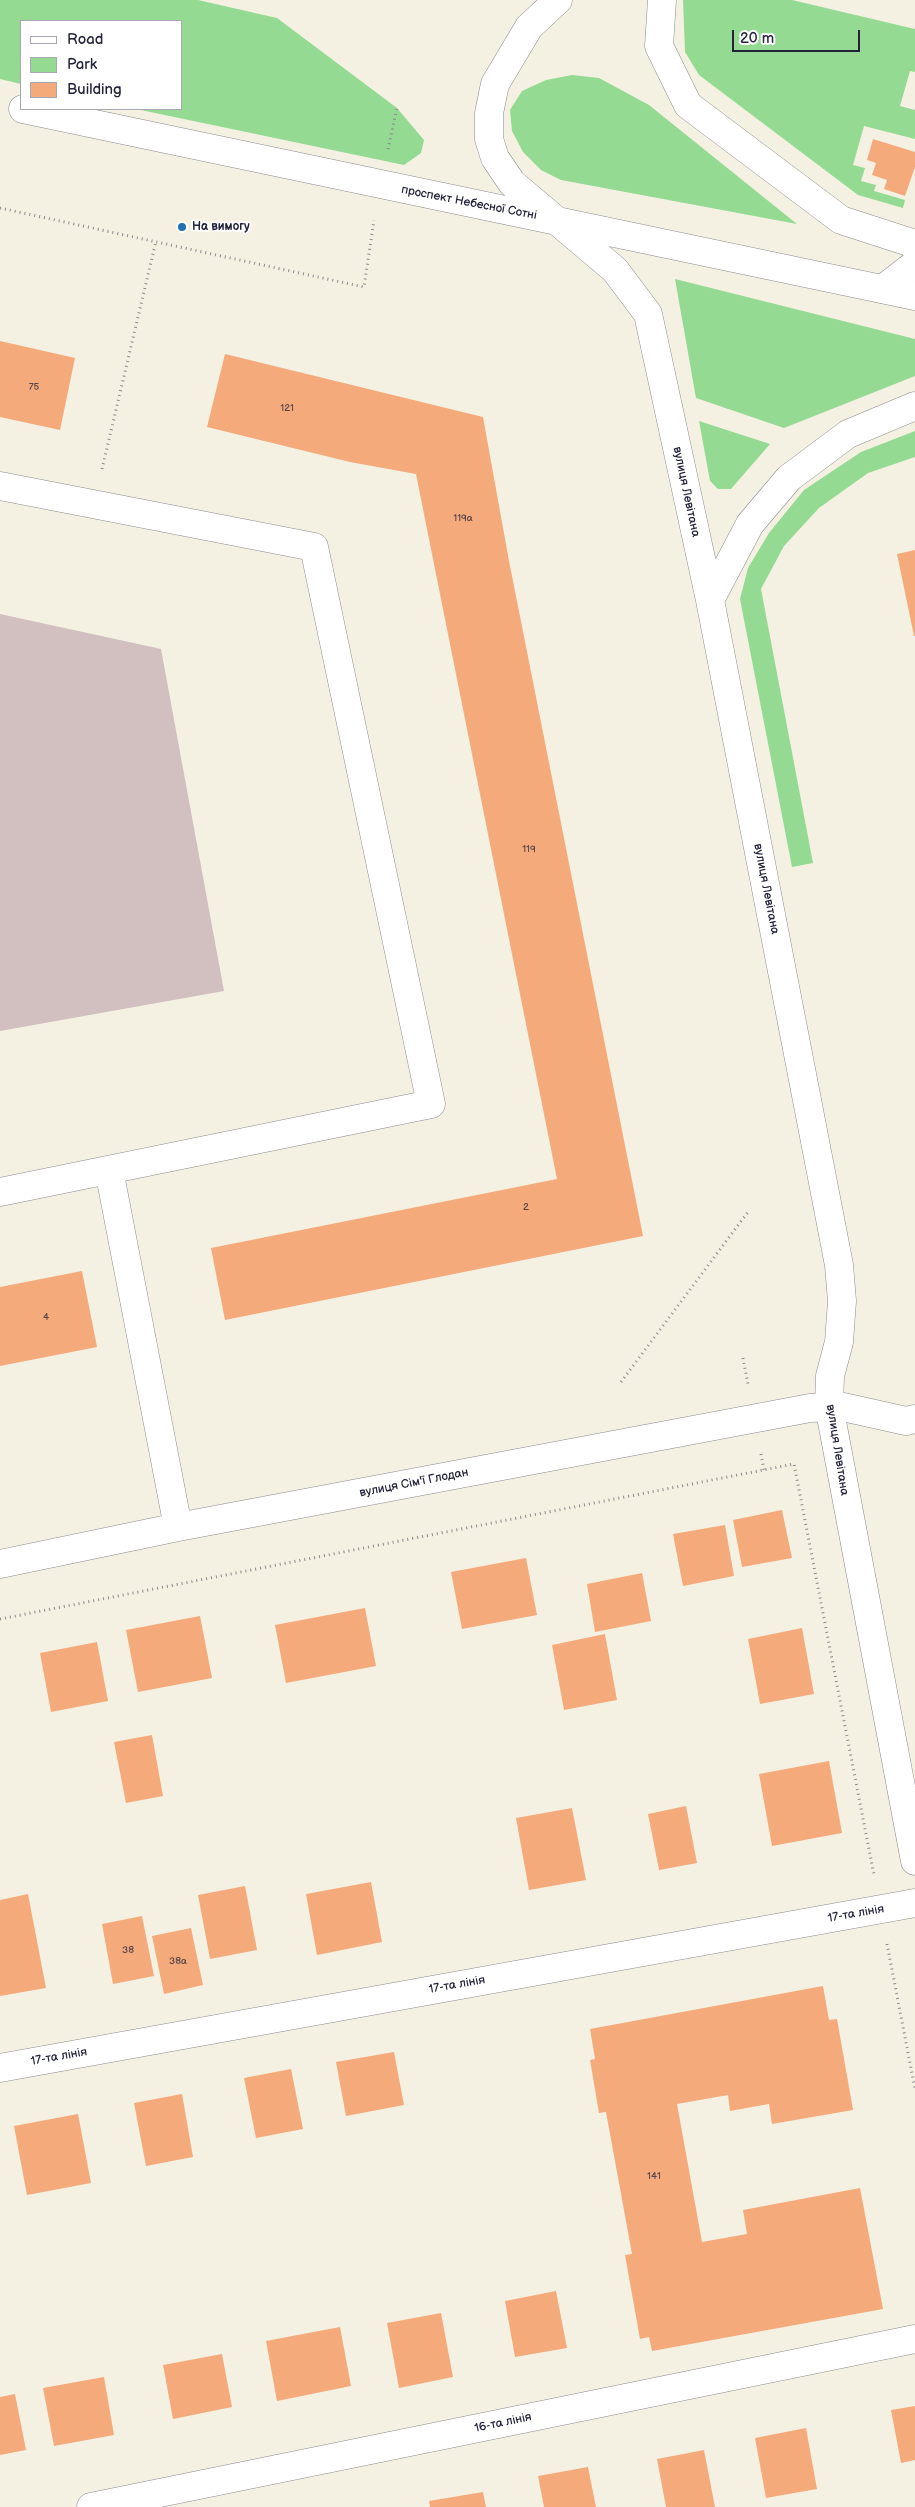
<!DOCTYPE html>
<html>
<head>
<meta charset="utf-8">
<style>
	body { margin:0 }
	#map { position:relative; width:915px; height:2507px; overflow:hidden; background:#f4f1e2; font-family:"Balsamiq Sans",sans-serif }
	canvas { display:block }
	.legend { position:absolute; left:20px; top:20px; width:162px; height:90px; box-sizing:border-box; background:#fff; border:1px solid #a7a7b1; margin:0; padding:6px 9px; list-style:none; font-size:15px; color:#22223b }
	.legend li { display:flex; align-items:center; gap:10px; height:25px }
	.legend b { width:25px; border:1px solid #a7a7b1 }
	.scale { position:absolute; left:732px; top:30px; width:128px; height:22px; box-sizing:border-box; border:2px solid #22223b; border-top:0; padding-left:6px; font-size:15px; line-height:18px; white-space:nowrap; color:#22223b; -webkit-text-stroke:4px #fff; paint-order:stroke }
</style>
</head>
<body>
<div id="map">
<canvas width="915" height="2507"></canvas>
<ul class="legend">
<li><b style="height:6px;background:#fff"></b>Road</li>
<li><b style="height:14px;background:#95da93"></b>Park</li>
<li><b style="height:14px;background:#f5aa7c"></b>Building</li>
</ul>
<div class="scale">20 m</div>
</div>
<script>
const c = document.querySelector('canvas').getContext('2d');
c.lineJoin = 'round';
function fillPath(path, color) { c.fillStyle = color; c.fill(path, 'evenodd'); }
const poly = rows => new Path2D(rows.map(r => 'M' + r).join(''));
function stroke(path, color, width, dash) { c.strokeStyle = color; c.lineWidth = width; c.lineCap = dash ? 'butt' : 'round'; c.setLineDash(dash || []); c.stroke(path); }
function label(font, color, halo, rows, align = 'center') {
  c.font = font + ' "Balsamiq Sans",sans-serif'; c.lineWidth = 4; c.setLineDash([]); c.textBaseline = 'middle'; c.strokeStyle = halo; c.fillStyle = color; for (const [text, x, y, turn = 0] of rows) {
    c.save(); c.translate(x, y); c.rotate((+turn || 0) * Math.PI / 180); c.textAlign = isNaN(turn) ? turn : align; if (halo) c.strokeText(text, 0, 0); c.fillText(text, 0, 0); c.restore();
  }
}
fillPath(poly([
	[0,614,161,649,224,991,0,1031]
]), '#d2bfc0');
fillPath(poly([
	[0,0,198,0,277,18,397,108,424,140,421,153,404,165,136,109,181,109,181,21,21,21,21,84,0,79],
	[683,0,792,0,915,29,915,72,910,71,900,106,915,110,915,139,864,126,853,165,865,168,861,181,876,185,874,191,905,200,903,208,858,195,699,75,685,52],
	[572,75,599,78,649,105,797,224,561,180,541,170,523,152,512,131,510,110,522,91,546,80],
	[675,279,915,339,915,376,784,428,696,398],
	[699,421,770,444,731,489,718,489,710,481],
	[915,431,915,457,868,473,819,508,784,546,761,589,813,863,792,867,740,599,748,568,769,533,804,490,861,452]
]), '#95da93');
fillPath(poly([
	[873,139,915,152,915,167,905,196,884,189,887,180,872,175,876,163,867,160],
	[0,341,75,358,60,430,0,417],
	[225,354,483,417,509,561,643,1236,225,1320,211,1248,557,1179,416,474,350,462,207,427],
	[915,550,915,636,914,636,897,554],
	[82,1271,97,1347,0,1366,0,1287],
	[782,1510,792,1558,742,1567,733,1520],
	[725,1525,734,1576,683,1586,673,1534],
	[526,1558,537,1615,462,1629,451,1572],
	[642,1573,651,1621,595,1632,587,1584],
	[365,1608,376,1666,286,1683,275,1625],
	[200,1616,212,1678,138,1692,126,1630],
	[802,1628,814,1694,760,1704,748,1639],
	[605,1634,617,1700,564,1710,552,1645],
	[97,1642,108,1701,51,1712,40,1653],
	[152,1735,163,1796,126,1803,114,1742],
	[829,1761,842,1833,772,1846,759,1774],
	[686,1806,697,1863,659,1870,648,1814],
	[572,1808,586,1880,529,1890,516,1818],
	[371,1882,382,1942,317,1955,306,1894],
	[245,1886,257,1950,210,1959,198,1895],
	[28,1894,46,1988,0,1996,0,1900],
	[142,1916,154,1976,113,1984,102,1924],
	[191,1928,203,1985,164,1994,152,1936],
	[823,1986,829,2020,837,2019,853,2110,772,2124,769,2104,730,2111,728,2095,677,2104,702,2242,747,2234,743,2210,860,2188,883,2309,652,2351,649,2337,640,2339,625,2255,632,2254,606,2112,599,2113,590,2060,595,2059,590,2029],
	[394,2052,404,2105,346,2116,336,2062],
	[291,2069,303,2129,256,2138,244,2078],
	[182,2094,193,2157,146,2166,134,2103],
	[78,2114,91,2183,27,2195,14,2126],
	[556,2291,567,2348,515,2357,505,2301],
	[441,2313,453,2377,399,2388,387,2323],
	[340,2327,351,2386,277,2401,266,2341],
	[222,2354,232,2407,173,2419,163,2365],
	[104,2377,114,2435,54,2446,43,2388],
	[15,2394,26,2450,0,2455,0,2397],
	[915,2406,915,2460,901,2463,891,2410],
	[806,2428,817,2489,766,2498,755,2438],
	[704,2450,715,2507,666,2507,657,2459],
	[588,2467,596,2507,544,2507,538,2476],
	[483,2492,486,2507,430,2507,429,2501]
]), '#f5aa7c');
const minor = poly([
	[662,0,659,46,688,105,841,220,915,244],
	[883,289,915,264],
	[0,486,314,547,431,1104,0,1192],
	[109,1170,178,1527],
	[0,1564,178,1527,810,1408,843,1407,906,1421,915,1419],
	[0,2068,915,1903],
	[91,2507,915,2339]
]);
const major = poly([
	[558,0,529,27,495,84,489,113,489,139,495,158,512,183,615,270,648,314,710,600,839,1265,842,1301,839,1342,830,1376,829,1406,915,1861],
	[23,109,915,296],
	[710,600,750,524,789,478,848,434,915,406]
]);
stroke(minor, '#8b8a8e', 29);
stroke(major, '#8b8a8e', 29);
stroke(poly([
	[388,149,397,108],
	[0,208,364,287,374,220],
	[102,469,156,241],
	[743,1358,748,1384],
	[621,1382,748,1212],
	[761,1454,764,1470],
	[0,1619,794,1464,874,1875],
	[887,1944,915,2089]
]), '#8b8a8e', 3, [1, 4]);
stroke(minor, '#fff', 28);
stroke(major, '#fff', 28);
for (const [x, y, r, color] of [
	[182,227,5,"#1f6fb2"]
]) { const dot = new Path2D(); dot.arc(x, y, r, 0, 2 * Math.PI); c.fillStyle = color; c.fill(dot); stroke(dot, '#fff', 2); }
label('10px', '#57444b', null, [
	["75",34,387],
	["121",287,408],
	["119а",463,518],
	["119",529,849],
	["2",526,1207],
	["4",46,1317],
	["38",128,1950],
	["38а",178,1961],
	["141",654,2176]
]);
label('12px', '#22223b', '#fff', [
	["проспект Небесної Сотні",469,203,11],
	["вулиця Левітана",686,492,78],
	["вулиця Левітана",766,889,79],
	["вулиця Левітана",837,1450,81],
	["вулиця Сім'ї Глодан",414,1483,-11],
	["17-та лінія",856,1914,-10],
	["17-та лінія",457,1985,-10],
	["17-та лінія",59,2057,-10],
	["16-та лінія",503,2423,-12]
]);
label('bold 12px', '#22223b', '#fff', [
	["На вимогу",192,227]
], 'left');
</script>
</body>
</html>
